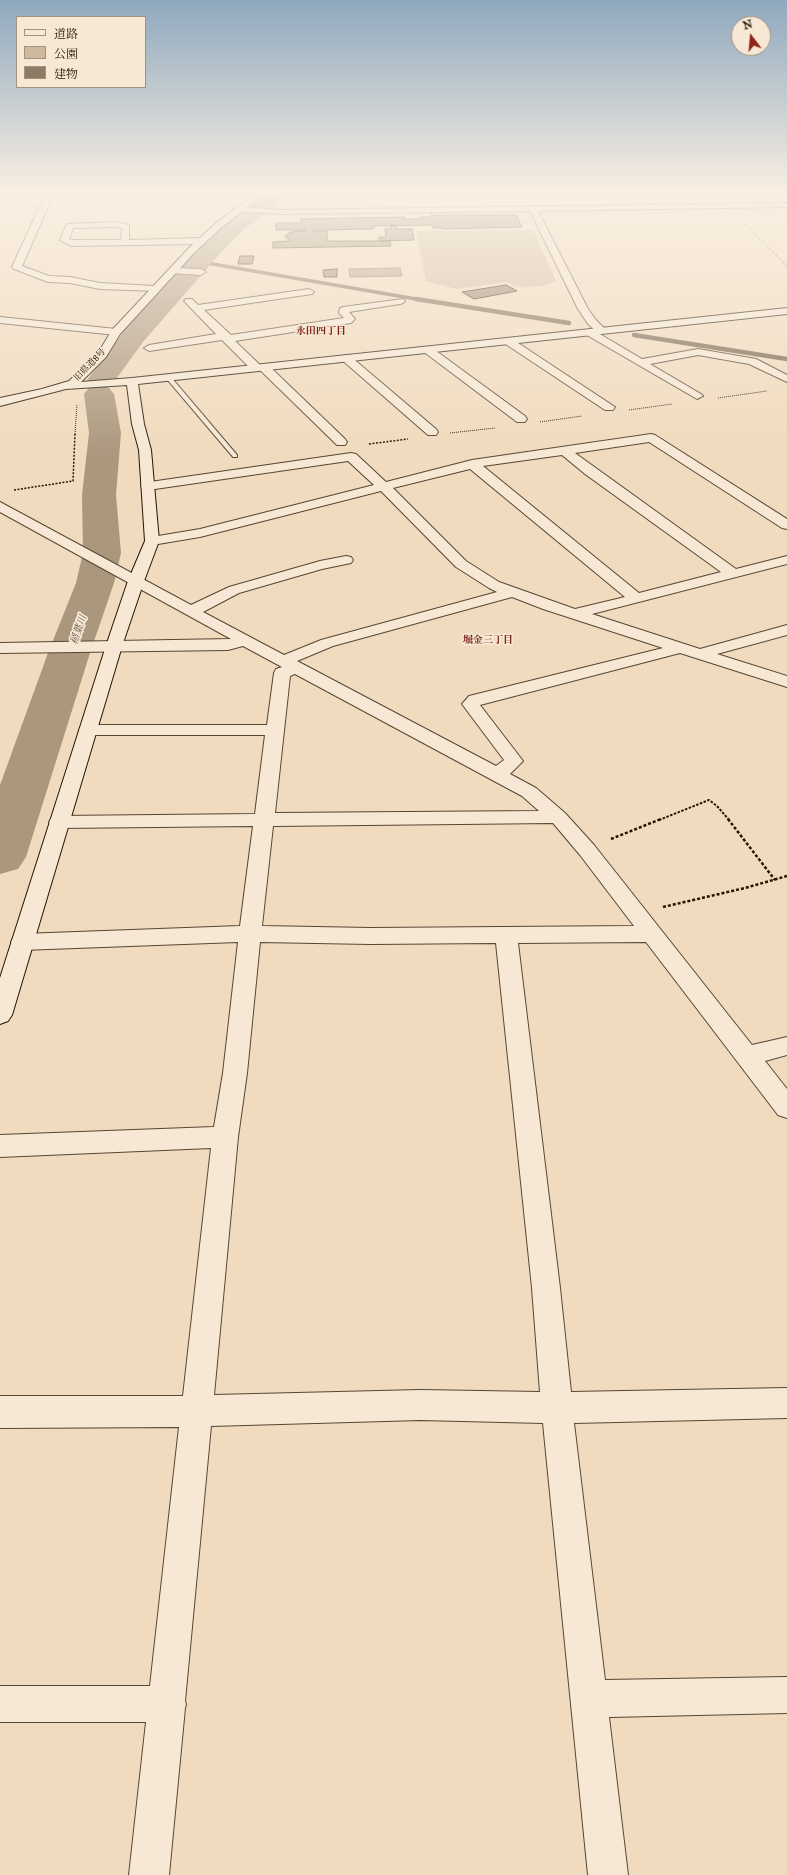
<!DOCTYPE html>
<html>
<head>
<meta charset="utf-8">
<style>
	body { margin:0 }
	#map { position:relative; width:787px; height:1875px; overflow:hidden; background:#f1dbbe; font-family:"IM FELL Great Primer","Noto Serif JP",serif }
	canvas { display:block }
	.legend { position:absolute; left:16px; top:16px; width:130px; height:72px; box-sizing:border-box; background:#f6e8d5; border:1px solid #a29381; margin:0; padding:5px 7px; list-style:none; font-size:12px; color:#231403 }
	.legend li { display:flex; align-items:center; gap:8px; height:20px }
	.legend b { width:20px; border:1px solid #a29381 }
	.north { position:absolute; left:731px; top:16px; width:40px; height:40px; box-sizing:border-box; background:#f6e8d5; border:1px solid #a29381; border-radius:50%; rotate:344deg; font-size:11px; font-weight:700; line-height:16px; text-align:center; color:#231403 }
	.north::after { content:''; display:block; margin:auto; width:14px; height:18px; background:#8f2418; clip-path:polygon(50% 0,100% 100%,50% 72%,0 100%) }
</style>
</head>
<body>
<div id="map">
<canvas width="787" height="1875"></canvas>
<ul class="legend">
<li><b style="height:5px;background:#f6e8d5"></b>道路</li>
<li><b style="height:11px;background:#ceb99e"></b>公園</li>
<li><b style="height:11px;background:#8e7b64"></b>建物</li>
</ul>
<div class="north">N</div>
</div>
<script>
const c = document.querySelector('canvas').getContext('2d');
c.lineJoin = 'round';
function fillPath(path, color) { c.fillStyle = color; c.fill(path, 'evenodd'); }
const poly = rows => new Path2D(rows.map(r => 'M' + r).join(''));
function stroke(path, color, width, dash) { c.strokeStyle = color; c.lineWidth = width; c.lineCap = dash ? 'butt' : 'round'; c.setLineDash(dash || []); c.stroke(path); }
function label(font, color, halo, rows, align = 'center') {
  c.font = font + ' "IM FELL Great Primer","Noto Serif JP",serif'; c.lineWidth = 3.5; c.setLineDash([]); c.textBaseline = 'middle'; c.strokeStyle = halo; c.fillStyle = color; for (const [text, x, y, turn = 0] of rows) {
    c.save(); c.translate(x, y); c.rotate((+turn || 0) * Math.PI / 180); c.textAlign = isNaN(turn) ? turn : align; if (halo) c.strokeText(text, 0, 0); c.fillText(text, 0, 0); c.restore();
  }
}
fillPath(poly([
	[533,230,556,281,541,286,527,287,515,286,507,282,457,289,426,281,416,231]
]), '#ceb99e');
const water = poly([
	[400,268,402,276,350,277,349,269,400,268]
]);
fillPath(water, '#ab977e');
stroke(water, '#75634d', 1);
stroke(poly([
	[201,262,422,300]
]), '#75634d', 3.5);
stroke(poly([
	[416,299,569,323],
	[634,335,787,359]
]), '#75634d', 4.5);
fillPath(poly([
	[269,193,292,193,289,197,244,229,224,249,143,342,111,386,107,387,109,388,114,394,121,433,116,495,121,553,114,583,90,653,26,857,18,869,0,874,0,785,48,653,76,583,83,553,82,495,89,433,84,394,89,388,93,387,87,380,125,330,208,239,230,221,269,193]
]), '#ab977e');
const building = poly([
	[431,215,516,215,522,227,443,229,443,228,433,228,432,225,373,226,373,229,313,230,312,232,327,231,327,241,390,241,391,246,273,248,273,242,289,241,289,239,286,238,285,236,289,234,290,232,306,231,306,230,276,230,276,223,301,223,301,219,405,217,405,219,421,219,421,217,432,217,431,215],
	[391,225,396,225,397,229,412,229,414,240,379,241,379,237,386,237,385,229,391,229,391,225],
	[240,256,254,256,252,264,238,264,240,256],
	[337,269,337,277,324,277,323,270,337,269],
	[506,285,517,291,474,299,462,292,506,285]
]);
fillPath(building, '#8e7b64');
stroke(building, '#231403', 1);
const lane = poly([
	[166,376,170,376,237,455,237,457,233,457,166,378,166,376]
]);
const street = poly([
	[46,193,54,193,22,266,49,276,70,277,100,283,155,286,160,289,158,291,100,289,70,283,48,282,14,269,12,267,46,193],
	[787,203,787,207,538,211,588,309,596,320,607,331,606,333,598,333,642,359,698,349,756,359,787,375,787,382,749,364,698,355,650,364,701,394,703,396,697,399,585,334,584,332,589,329,598,333,588,324,578,309,530,211,279,214,239,211,235,209,239,207,279,210,787,203],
	[116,222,129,225,129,240,201,238,205,241,201,244,71,246,60,240,67,224,116,222],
	[116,227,122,228,121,240,72,240,69,239,73,228,116,227],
	[173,268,201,269,206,272,201,275,170,273,168,271,170,269,173,268],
	[309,289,314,292,312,294,204,310,231,335,344,318,339,313,340,308,343,307,403,299,405,301,403,303,400,304,349,312,355,319,351,323,235,341,260,365,268,365,345,439,347,442,345,445,337,445,260,370,252,370,222,340,149,351,144,348,149,345,216,334,186,303,184,301,186,299,192,299,198,305,309,289],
	[0,317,116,329,121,332,116,335,0,323,0,317],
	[508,338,512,339,615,407,613,410,605,410,504,343,503,341,508,338],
	[428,347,432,348,525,416,527,419,525,422,517,422,424,352,423,350,428,347],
	[346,355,350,356,436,429,438,432,436,435,428,435,342,360,341,358,342,356,346,355],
	[651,434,655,435,787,519,787,529,782,528,649,442,575,453,736,569,787,556,787,564,592,614,700,649,787,625,787,635,717,654,787,676,787,687,680,653,480,705,523,761,510,774,536,788,565,813,594,845,752,1045,787,1037,787,1055,765,1061,787,1089,787,1118,778,1115,646,942,518,943,560,1288,571,1392,787,1388,787,1418,574,1423,605,1680,787,1677,787,1713,609,1717,628,1875,588,1875,543,1423,420,1420,211,1426,185,1701,186,1704,185,1708,169,1875,129,1875,146,1722,0,1722,0,1686,150,1686,179,1427,0,1428,0,1396,183,1396,211,1148,0,1157,0,1135,214,1127,223,1073,238,942,22,950,14,948,11,942,14,936,22,934,240,926,253,826,59,828,52,827,49,822,52,817,59,816,255,814,265,735,88,735,82,734,79,730,82,726,88,725,267,725,274,673,276,669,282,667,243,646,228,650,0,653,0,643,231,639,0,512,0,502,191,605,229,587,320,561,346,556,351,557,353,560,351,563,322,569,239,593,203,612,284,655,321,640,497,592,489,588,456,567,381,491,200,537,152,545,147,544,145,541,147,538,152,537,200,529,374,485,348,461,148,490,143,489,141,486,143,483,351,453,356,454,386,482,472,460,651,434],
	[562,455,585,474,721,572,639,593,483,466,562,455],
	[470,469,625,597,575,609,499,582,466,561,393,488,470,469],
	[512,597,543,609,663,648,469,696,462,704,504,760,496,766,297,661,333,646,512,597],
	[295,674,522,796,539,811,275,813,290,676,295,674],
	[553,823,580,855,634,926,370,928,262,926,273,826,553,823],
	[260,942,370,944,496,943,532,1288,540,1392,420,1390,214,1395,238,1137,247,1073,260,942]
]);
const secondary = poly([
	[39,193,35,195,0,198,0,194,39,193],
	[257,193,266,193,222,227,195,252,120,334,106,357,81,382,132,378,787,308,787,314,138,384,144,424,151,450,159,541,144,581,122,646,12,1015,8,1021,0,1024,0,978,106,646,128,581,145,541,139,450,132,424,127,385,66,389,0,406,0,398,42,389,69,381,98,353,112,330,189,248,216,223,257,193]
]);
stroke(lane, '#564632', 2);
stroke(street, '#564632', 2);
stroke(secondary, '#231403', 2);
stroke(poly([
	[745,224,787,266],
	[718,398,767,391],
	[629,410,672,404],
	[540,422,582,416],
	[450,433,495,428],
	[75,434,77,404]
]), '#231403', 1, [1, 1]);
stroke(poly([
	[369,444,408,439],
	[14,490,73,481,75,433]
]), '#231403', 1.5, [2, 1.5]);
stroke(poly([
	[659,820,709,800,717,806,729,820]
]), '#231403', 2, [2.5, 1.5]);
stroke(poly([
	[728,819,775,880],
	[611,839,661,819],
	[663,907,745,888,787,876]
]), '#231403', 2.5, [3, 2]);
fillPath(lane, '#f6e8d5');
fillPath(street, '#f6e8d5');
fillPath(secondary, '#f6e8d5');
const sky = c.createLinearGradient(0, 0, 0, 456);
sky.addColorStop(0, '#8fa8be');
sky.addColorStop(0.42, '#f9efe2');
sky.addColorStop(1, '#f9efe200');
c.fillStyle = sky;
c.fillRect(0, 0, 787, 456);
label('9px', '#231403', '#f6e8d5', [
	["旧県道8号",90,365,-46]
]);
label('bold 10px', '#7a1f14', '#f6e8d5', [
	["永田四丁目",321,332],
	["堀金三丁目",488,641]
]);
label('italic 10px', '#604f3a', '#f6e8d5', [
	["稲葉川",79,630,-71]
]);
</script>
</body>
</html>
